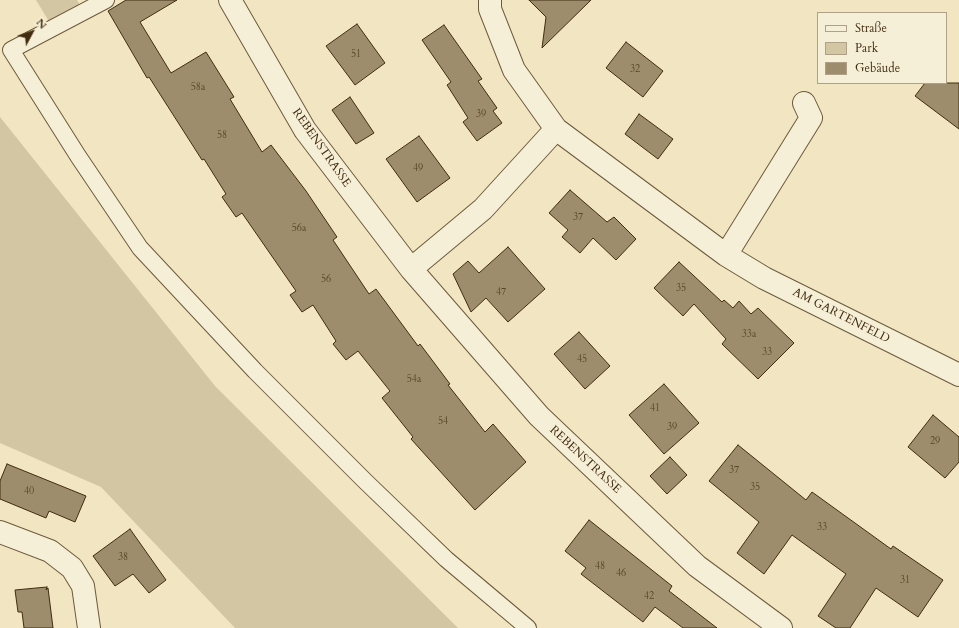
<!DOCTYPE html>
<html>
<head>
<meta charset="utf-8">
<style>
	body { margin:0 }
	#map { position:relative; width:959px; height:628px; overflow:hidden; background:#f1e6c1; font-family:Cardo,serif }
	canvas { display:block }
	.legend { position:absolute; left:817px; top:12px; width:130px; height:72px; box-sizing:border-box; background:#f6efd7; border:1px solid #aea187; margin:0; padding:5px 7px; list-style:none; font-size:12px; color:#412c10 }
	.legend li { display:flex; align-items:center; gap:8px; height:20px }
	.legend b { width:20px; border:1px solid #aea187 }
	.north { position:absolute; left:12px; top:12px; width:40px; height:40px; -webkit-text-stroke:3px #f6efd7; paint-order:stroke; rotate:49deg; font-size:11px; font-weight:700; line-height:16px; text-align:center; color:#412c10 }
	.north::after { content:''; display:block; margin:auto; width:14px; height:18px; background:#412c10; clip-path:polygon(50% 0,100% 100%,50% 72%,0 100%) }
</style>
</head>
<body>
<div id="map">
<canvas width="959" height="628"></canvas>
<ul class="legend">
<li><b style="height:5px;background:#f6efd7"></b>Straße</li>
<li><b style="height:11px;background:#d3c6a3"></b>Park</li>
<li><b style="height:11px;background:#9d8d6c"></b>Gebäude</li>
</ul>
<div class="north">N</div>
</div>
<script>
const c = document.querySelector('canvas').getContext('2d');
c.lineJoin = 'round';
function fillPath(path, color) { c.fillStyle = color; c.fill(path, 'evenodd'); }
const poly = rows => new Path2D(rows.map(r => 'M' + r).join(''));
function stroke(path, color, width, dash) { c.strokeStyle = color; c.lineWidth = width; c.lineCap = dash ? 'butt' : 'round'; c.setLineDash(dash || []); c.stroke(path); }
function label(font, color, halo, rows, align = 'center') {
  c.font = font + ' Cardo,serif'; c.lineWidth = 3; c.setLineDash([]); c.textBaseline = 'middle'; c.strokeStyle = halo; c.fillStyle = color; for (const [text, x, y, turn = 0] of rows) {
    c.save(); c.translate(x, y); c.rotate((+turn || 0) * Math.PI / 180); c.textAlign = isNaN(turn) ? turn : align; if (halo) c.strokeText(text, 0, 0); c.fillText(text, 0, 0); c.restore();
  }
}
fillPath(poly([
	[36,0,77,0,80,5,50,23],
	[0,117,215,386,458,628,235,628,101,487,0,443]
]), '#d3c6a3');
const building = poly([
	[126,0,177,0,140,22,171,73,206,52,234,97,230,99,262,152,271,145,306,191,337,237,333,240,369,294,376,289,418,346,420,344,450,384,448,385,485,432,493,424,526,462,475,510,411,439,413,437,382,398,390,391,358,351,346,360,333,344,336,341,313,305,302,312,290,295,296,291,242,213,236,217,222,197,226,194,204,159,202,160,149,77,147,78,108,11,126,0],
	[529,0,591,0,542,48,546,17,529,0],
	[357,24,385,63,355,85,326,46,357,24],
	[444,25,482,79,478,81,497,108,493,111,502,123,477,141,463,122,468,118,447,85,451,82,422,40,444,25],
	[626,42,663,71,643,97,606,68,626,42],
	[925,83,959,83,959,129,915,96,925,83],
	[350,97,374,133,356,144,332,110,350,97],
	[639,114,673,139,658,159,625,134,639,114],
	[419,136,450,178,417,202,386,159,419,136],
	[570,190,607,222,614,217,636,239,616,260,593,238,580,253,562,237,568,230,549,213,570,190],
	[508,247,545,289,508,322,486,298,471,312,453,274,468,261,479,273,508,247],
	[679,262,722,302,724,300,733,308,739,301,751,314,758,308,794,343,758,379,722,344,726,339,694,304,683,316,654,288,679,262],
	[579,332,610,366,585,389,554,354,579,332],
	[664,384,699,423,664,454,629,415,664,384],
	[933,415,959,437,959,462,945,478,908,447,933,415],
	[738,445,806,500,812,492,891,549,893,546,943,580,918,617,876,588,850,628,836,628,818,616,846,574,792,535,764,574,737,553,759,522,709,481,738,445],
	[670,457,687,475,667,494,650,476,670,457],
	[7,464,86,496,75,522,49,511,46,518,0,499,0,481,7,464],
	[589,520,672,586,669,591,717,628,683,628,655,607,643,622,581,574,586,568,565,551,589,520],
	[130,529,166,580,149,593,133,574,115,586,93,556,130,529],
	[47,587,46,590,48,588,53,628,24,628,22,612,18,612,15,590,47,587]
]);
fillPath(building, '#9d8d6c');
stroke(building, '#412c10', 1);
const service = poly([
	[106,0,11,50,78,156,140,248,255,371,365,481,446,559,528,628]
]);
const minor = poly([
	[230,0,305,130,411,269,539,416,697,566,781,628],
	[490,0,490,9,514,70,556,129,726,255,764,278,959,375],
	[726,255,811,118,804,103],
	[411,269,483,209,556,129],
	[0,532,50,551,72,568,83,586,89,628]
]);
stroke(service, '#6d5a3c', 18);
stroke(minor, '#6d5a3c', 24);
stroke(service, '#f6efd7', 16);
stroke(minor, '#f6efd7', 22);
label('10px', '#584427', null, [
	["51",356,55],
	["32",635,70],
	["58a",198,88],
	["39",481,115],
	["58",222,136],
	["49",418,169],
	["37",578,218],
	["56a",299,229],
	["56",326,280],
	["35",681,289],
	["47",501,293],
	["33a",749,335],
	["33",767,353],
	["45",582,360],
	["54a",414,380],
	["41",655,409],
	["54",443,422],
	["39",672,428],
	["29",935,442],
	["37",734,471],
	["35",755,488],
	["40",29,492],
	["33",822,528],
	["38",123,558],
	["48",600,567],
	["46",621,574],
	["31",905,581],
	["42",649,597]
]);
label('12px', '#412c10', '#f6efd7', [
	["REBENSTRASSE",321,148,55],
	["AM GARTENFELD",841,316,27],
	["REBENSTRASSE",585,460,43]
]);
</script>
</body>
</html>
